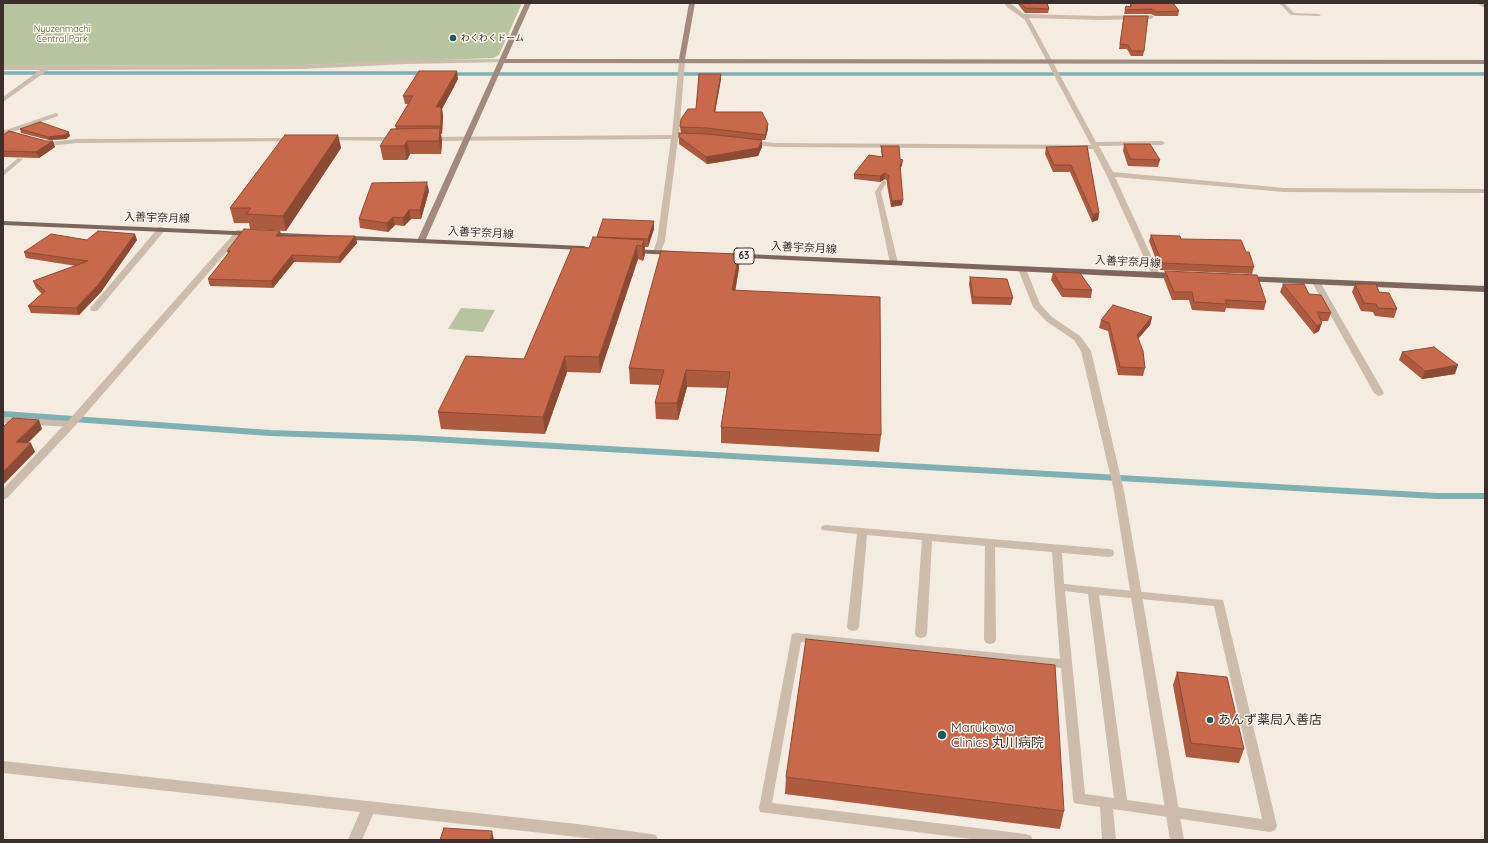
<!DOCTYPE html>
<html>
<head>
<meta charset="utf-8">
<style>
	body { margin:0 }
	#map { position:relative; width:1488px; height:843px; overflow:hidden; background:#f4ebe1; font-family:Quicksand,sans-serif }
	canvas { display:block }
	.frame { position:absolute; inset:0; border:4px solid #3b302b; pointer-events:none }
</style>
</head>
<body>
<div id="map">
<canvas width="1488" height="843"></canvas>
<div class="frame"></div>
</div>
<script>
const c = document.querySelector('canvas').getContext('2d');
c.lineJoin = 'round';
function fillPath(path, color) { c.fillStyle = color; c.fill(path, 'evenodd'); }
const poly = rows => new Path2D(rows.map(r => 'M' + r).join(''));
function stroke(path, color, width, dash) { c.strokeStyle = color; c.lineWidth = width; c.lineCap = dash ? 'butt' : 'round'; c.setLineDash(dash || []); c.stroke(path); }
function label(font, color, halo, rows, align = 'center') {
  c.font = font + ' Quicksand,"Noto Sans JP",sans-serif'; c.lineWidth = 3; c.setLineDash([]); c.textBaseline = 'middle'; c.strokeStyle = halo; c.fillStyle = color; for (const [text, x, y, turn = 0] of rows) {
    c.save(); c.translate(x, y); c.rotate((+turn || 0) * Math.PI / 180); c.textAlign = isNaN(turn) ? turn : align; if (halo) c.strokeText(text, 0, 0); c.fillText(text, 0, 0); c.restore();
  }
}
fillPath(poly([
	[3,3,522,3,499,55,493,58,303,65,3,66],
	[461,308,495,310,483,332,448,329]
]), '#b8c4a0');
stroke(poly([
	[3,73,425,73],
	[451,74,1485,74]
]), '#7fb0b2', 3.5);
stroke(poly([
	[3,414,270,433,414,438,1436,496,1485,496]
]), '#7fb0b2', 6);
fillPath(poly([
	[1279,3,1284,3,1294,13,1319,14,1321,15,1319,16,1291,15,1279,3],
	[18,158,23,159,3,176,3,171,18,158],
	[884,180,887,182,881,192,898,263,894,265,890,263,875,192,882,181,884,180],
	[3,417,71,421,76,424,71,427,3,423,3,417],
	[826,525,1109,549,1113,550,1114,553,1113,556,1109,557,1062,553,1064,584,1223,600,1277,826,1275,830,1270,832,1113,809,1116,840,1102,840,1100,807,1079,804,1074,803,1073,799,1061,668,801,642,772,803,1026,834,1031,836,1033,840,979,840,760,812,759,808,792,634,796,633,1060,659,1052,552,995,547,996,640,994,643,990,644,986,643,984,640,985,546,932,541,927,634,925,637,921,638,917,637,915,634,922,540,867,535,859,627,857,630,853,631,849,630,847,627,857,534,822,530,821,528,822,526,826,525],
	[1065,591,1088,594,1114,798,1085,794,1065,591],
	[1099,595,1214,606,1262,819,1127,800,1099,595]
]), '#cdbbac');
fillPath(poly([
	[1004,3,1010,3,1024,14,1099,16,1151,15,1154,17,1151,19,1099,20,1029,18,1096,142,1162,141,1165,143,1162,145,1099,146,1113,172,1284,188,1485,189,1485,193,1284,192,1115,177,1160,275,1156,278,1152,275,1106,174,1093,149,775,147,748,144,745,142,748,140,775,143,1091,145,1025,20,1007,7,1004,3],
	[1477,3,1485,4,1485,8,1483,7,1477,3],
	[503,59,506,61,505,62,407,64,302,69,48,70,3,102,3,97,40,70,3,70,3,66,302,65,407,60,503,59],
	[682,59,685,61,679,135,693,135,696,137,693,139,678,139,665,241,660,254,657,254,653,252,657,241,671,139,429,141,426,139,429,137,672,135,679,61,682,59],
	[56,113,58,114,58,116,13,132,22,135,22,137,3,133,3,129,6,130,56,113],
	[327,137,397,137,400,139,397,141,325,140,324,139,327,137],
	[295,138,298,140,297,141,77,143,49,146,38,141,41,139,50,142,77,139,295,138],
	[159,227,162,227,166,229,97,311,91,311,90,309,91,307,159,227],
	[237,230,240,230,244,232,75,426,7,498,3,500,3,489,67,422,237,230],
	[1019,267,1025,267,1026,269,1040,304,1052,317,1080,336,1091,351,1124,491,1184,840,1170,840,1114,491,1081,351,1074,340,1046,321,1033,307,1018,269,1019,267],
	[1316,279,1320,282,1384,393,1382,395,1379,396,1374,393,1312,282,1316,279],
	[3,761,577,824,651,834,656,835,658,840,604,840,373,814,362,840,348,840,360,812,3,773,3,761]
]), '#cdbbac');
fillPath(poly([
	[525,3,531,3,506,59,679,59,689,3,695,3,685,59,1485,60,1485,64,504,63,425,241,424,243,418,243,417,241,525,3]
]), '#a18a7d');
fillPath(poly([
	[3,221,584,246,588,248,584,250,3,225,3,221],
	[629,249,674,251,678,253,674,255,632,253,628,251,629,249],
	[723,253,1177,273,1181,276,1177,279,726,257,722,255,723,253],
	[1245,276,1485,286,1485,292,1242,281,1242,277,1245,276]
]), '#7d675c');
fillPath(poly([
	[1017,3,1047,3,1049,9,1048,13,1025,13],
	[1130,3,1173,3,1179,11,1178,16,1155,16,1151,14,1124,14,1126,6,1130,7],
	[1124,16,1144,51,1143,56,1131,56,1127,49,1119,49],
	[458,79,442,109,443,116,442,134,441,134,442,141,441,154,410,154,407,160,383,160,380,146,396,128,395,126,408,104,405,104,403,96],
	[721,79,715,112,768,124,768,129,765,140,762,140,762,147,758,156,707,164,679,144,679,137,681,133,680,127],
	[20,129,70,136,66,139,49,140,21,133],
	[3,135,55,147,39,158,3,157],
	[338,135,341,148,286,231,250,229,249,223,234,223,230,208],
	[1124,144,1160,160,1158,167,1128,166,1123,151],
	[881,146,900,159,902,165,900,169,902,205,891,207,887,185,887,181,885,179,880,182,854,179,854,174,882,157,881,151],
	[1087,146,1099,213,1098,220,1092,222,1070,172,1053,172,1045,154,1046,147],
	[429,191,421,219,411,219,404,226,395,225,388,232,360,228,359,219],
	[654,229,648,247,645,247,645,254,643,261,638,259,600,373,567,372,545,434,441,429,438,412,524,359,597,237],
	[1151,235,1181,239,1246,252,1254,267,1252,274,1160,270,1149,241],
	[281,236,355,236,357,243,340,263,294,262,273,288,210,286,208,279,228,254,227,251],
	[87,240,137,240,101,292,79,315,31,313,28,306,42,294,36,288,33,281,76,266,26,258,24,252],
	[739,254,739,268,735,290,881,435,879,452,721,443,721,427,727,388,687,387,678,420,656,419,655,403,660,385,630,384,629,368],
	[1165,271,1266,302,1264,310,1226,308,1225,312,1192,310,1189,300,1172,300,1164,279],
	[1053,272,1092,290,1091,298,1062,297,1051,280],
	[970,277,1013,298,1011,305,972,304,969,284],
	[1283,284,1309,294,1331,313,1328,321,1321,321,1319,331,1314,334,1280,292],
	[1355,284,1379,292,1397,309,1394,318,1375,316,1373,312,1361,311,1352,292],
	[1152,317,1150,325,1138,339,1145,368,1143,376,1118,375,1108,331,1099,328,1101,320],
	[1402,352,1455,374,1422,379,1399,360],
	[1177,672,1244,749,1239,763,1186,757,1173,685],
	[786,777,1064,811,1060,829,785,794]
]), '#ac5a40');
fillPath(poly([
	[457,71,458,79,442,109,443,116,442,134,436,107],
	[721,74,721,79,714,118,714,112],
	[768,124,768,129,765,140,765,135],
	[440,128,442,141,441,154,439,141],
	[69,132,70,136,66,139,49,140,48,137],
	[338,135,341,148,286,231,283,216],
	[762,140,762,147,758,156,707,164,706,157],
	[53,141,55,147,39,158,36,152],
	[407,141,410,154,407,160,404,146],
	[903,160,902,165,900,170,900,165],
	[885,173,885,179,880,182,880,176],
	[427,182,429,191,421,219,420,210],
	[903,200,902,205,891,207,892,201],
	[409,210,411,219,404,226,403,218],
	[1099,213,1098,220,1092,222,1093,215],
	[393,217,395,225,388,232,387,223],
	[654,221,654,229,648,247,648,239],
	[280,231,282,237,276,236],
	[135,234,137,240,101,292,79,315,76,308],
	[355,236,357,243,340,263,339,257],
	[644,240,645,254,643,261,642,246],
	[637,245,638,259,600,373,599,357],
	[739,254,739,268,733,305,732,290],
	[292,255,294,262,273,288,271,281],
	[1152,317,1150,325,1135,342,1137,335],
	[1322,323,1319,331,1314,334,1317,326],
	[565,356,567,372,545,434,543,417],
	[1458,365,1455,374,1422,379,1425,371],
	[686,370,687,387,678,420,677,403],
	[39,420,42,429,20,451,16,442],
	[31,443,35,452,3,485,3,472],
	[492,831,494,840,491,839]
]), '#8c4a34');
const building = poly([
	[1021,3,1047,3,1049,9,1025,8,1021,3],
	[1131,3,1173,3,1179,11,1156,12,1152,9,1125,10,1126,6,1131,7,1131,3],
	[1124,16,1148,16,1144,51,1132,51,1128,45,1120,44,1124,16],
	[419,71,457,71,436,107,441,107,441,126,395,126,413,96,403,96,419,71],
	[699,74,721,74,714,112,762,112,768,124,765,135,707,128,680,127,681,119,688,109,696,109,699,74],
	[40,122,69,132,65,135,48,137,20,129,40,122],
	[440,128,439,141,407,141,404,146,380,146,391,129,440,128],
	[9,131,46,141,53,141,36,152,3,151,3,135,9,131],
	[679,133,707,134,762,140,758,148,706,157,679,137,679,133],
	[285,135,338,135,283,216,246,214,251,208,230,208,285,135],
	[1124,144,1150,144,1160,160,1130,159,1124,144],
	[881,146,899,146,900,159,903,160,900,165,903,200,892,201,888,179,889,176,885,173,880,176,854,174,869,155,883,157,881,146],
	[1087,146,1099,213,1093,215,1071,165,1054,165,1046,147,1087,146],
	[427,182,420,210,409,210,403,218,393,217,387,223,359,219,372,183,427,182],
	[603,219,654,221,648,239,597,237,603,219],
	[244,229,280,231,276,236,355,236,339,257,292,255,271,281,208,279,230,251,227,251,244,229],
	[98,231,135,234,98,285,76,308,28,306,45,291,33,281,88,261,24,252,51,234,87,240,98,231],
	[1151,235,1180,236,1181,239,1241,240,1246,252,1249,252,1254,267,1162,263,1151,235],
	[593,237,644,240,642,246,637,245,599,357,565,356,543,417,438,412,466,356,524,359,572,247,589,248,593,237],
	[661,251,739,254,732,290,880,297,881,435,721,427,730,372,686,370,677,403,655,403,664,370,629,368,661,251],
	[1165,271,1257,275,1266,302,1225,300,1227,304,1194,302,1192,292,1174,292,1165,271],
	[1053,272,1080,273,1092,290,1063,289,1053,272],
	[970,277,1007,279,1013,298,973,297,970,277],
	[1283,284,1304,284,1309,294,1321,295,1331,313,1317,312,1322,323,1317,326,1283,284],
	[1355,284,1376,284,1379,292,1389,293,1397,309,1378,308,1376,304,1364,303,1355,284],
	[1113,305,1152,317,1137,335,1143,351,1145,368,1120,367,1109,323,1101,320,1113,305],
	[1434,347,1458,365,1425,371,1402,352,1434,347],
	[13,418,39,420,16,442,31,443,3,472,3,427,13,418],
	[806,639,1055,665,1064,811,786,777,806,639],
	[1177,672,1227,677,1244,749,1191,743,1177,672],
	[444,828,492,831,491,839,499,840,440,840,444,828]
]);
fillPath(building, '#c8694b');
stroke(building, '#8c4a34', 1);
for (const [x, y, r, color] of [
	[453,38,4,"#1f5a5e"],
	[1210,720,4,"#1f5a5e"],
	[942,735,5,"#1f5a5e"]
]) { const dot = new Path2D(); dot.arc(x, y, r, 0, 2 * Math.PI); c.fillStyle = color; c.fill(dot); stroke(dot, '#fbf5ee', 1.5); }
label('9px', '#4a5a2e', '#fbf5ee', [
	["Nyuzenmachi",62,29],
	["Central Park",62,39]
]);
label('9px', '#3b302b', '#fbf5ee', [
	["わくわくドーム",461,38]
], 'left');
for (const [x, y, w] of [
	[744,256,20]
]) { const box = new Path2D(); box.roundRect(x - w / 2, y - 8, w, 16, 3); c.fillStyle = '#fbf5ee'; c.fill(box); stroke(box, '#3b302b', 1); }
label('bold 10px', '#3b302b', null, [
	["63",744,256]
]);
label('11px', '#3b302b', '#fbf5ee', [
	["入善宇奈月線",157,218,2],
	["入善宇奈月線",481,233,3],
	["入善宇奈月線",804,248,3],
	["入善宇奈月線",1128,262,3]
]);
label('13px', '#3b302b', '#fbf5ee', [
	["あんず薬局入善店",1218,720],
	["Marukawa",951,728],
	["Clinics 丸川病院",951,743]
], 'left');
</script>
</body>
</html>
